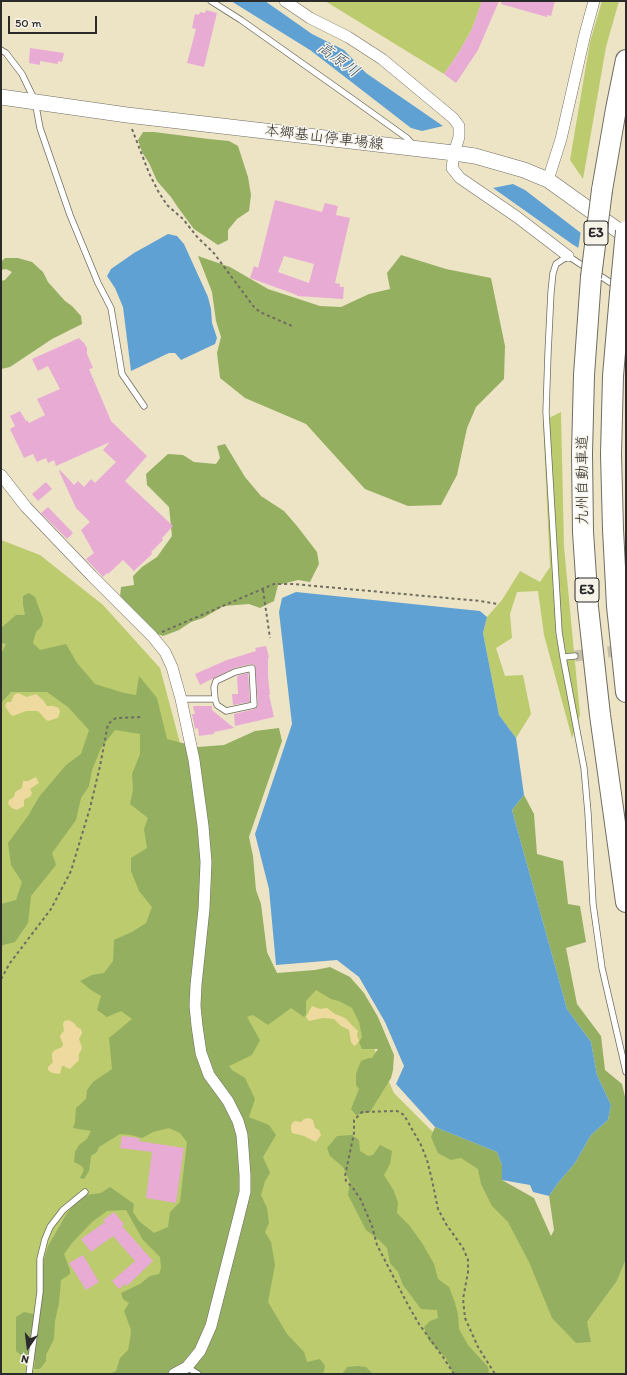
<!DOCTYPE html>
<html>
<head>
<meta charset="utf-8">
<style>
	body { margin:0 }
	#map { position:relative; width:627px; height:1375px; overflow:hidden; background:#ede4c6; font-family:Itim,sans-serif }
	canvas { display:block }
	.frame { position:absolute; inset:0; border:2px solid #2b2b2b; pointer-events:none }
	.north { position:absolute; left:8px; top:1327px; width:40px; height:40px; -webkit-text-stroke:3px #f7f3e8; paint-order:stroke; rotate:194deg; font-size:11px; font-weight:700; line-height:16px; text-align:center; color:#2b2b2b }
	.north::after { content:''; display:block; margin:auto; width:14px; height:18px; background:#2b2b2b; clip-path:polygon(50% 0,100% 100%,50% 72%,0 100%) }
	.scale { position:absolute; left:8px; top:16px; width:89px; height:18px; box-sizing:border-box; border:2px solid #2b2b2b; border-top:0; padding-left:5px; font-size:12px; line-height:14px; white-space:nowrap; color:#2b2b2b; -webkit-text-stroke:3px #f7f3e8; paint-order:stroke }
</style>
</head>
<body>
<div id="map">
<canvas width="627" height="1375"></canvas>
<div class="frame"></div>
<div class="north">N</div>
<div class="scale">50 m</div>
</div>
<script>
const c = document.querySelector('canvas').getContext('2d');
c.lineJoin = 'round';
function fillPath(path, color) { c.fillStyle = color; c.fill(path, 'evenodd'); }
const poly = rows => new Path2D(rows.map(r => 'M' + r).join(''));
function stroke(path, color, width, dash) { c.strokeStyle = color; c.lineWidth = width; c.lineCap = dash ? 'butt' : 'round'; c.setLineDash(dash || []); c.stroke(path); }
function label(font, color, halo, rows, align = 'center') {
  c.font = font + ' Itim,"Klee One",sans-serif'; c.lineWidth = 3; c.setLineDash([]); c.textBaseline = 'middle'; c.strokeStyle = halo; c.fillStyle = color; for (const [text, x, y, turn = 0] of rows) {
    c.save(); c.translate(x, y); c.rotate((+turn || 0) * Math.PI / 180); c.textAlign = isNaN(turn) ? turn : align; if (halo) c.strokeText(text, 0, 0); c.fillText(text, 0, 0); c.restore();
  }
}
fillPath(poly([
	[325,1,482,1,472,29,459,52,444,74],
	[602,1,619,1,606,47,583,179,570,160,590,42],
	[561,412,564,547,580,715,572,738,544,635,538,591,517,592,510,614,512,638,496,648,505,676,523,675,531,714,516,738,499,715,483,633,487,617,502,600,520,571,540,582,550,567,543,421],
	[1,540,40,555,103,605,160,668,184,758,250,977,318,984,355,1006,394,1093,432,1131,487,1152,557,1318,587,1322,617,1281,626,1259,626,1374,1,1374]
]), '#bbcb6d');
fillPath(poly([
	[143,132,154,132,209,139,229,141,238,146,248,177,251,195,249,211,237,219,228,230,228,240,218,245,194,229,179,209,171,197,157,181,149,163,142,152,138,140],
	[401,255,446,269,491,278,505,346,504,379,476,407,467,428,457,475,441,505,408,506,365,489,306,424,245,398,220,378,217,353,221,337,216,321,212,292,198,256,230,267,268,289,320,306,341,307,369,294,390,289,387,273],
	[5,258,18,258,32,262,43,272,48,282,65,301,72,306,81,316,82,324,52,339,10,367,1,369,1,281,5,280,12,272,6,269,1,270,1,262],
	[225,444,245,477,261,496,284,511,297,526,317,552,319,564,310,582,298,580,278,585,274,601,260,608,249,604,224,606,203,618,191,622,179,630,163,636,155,633,120,597,121,587,134,585,133,576,142,567,157,557,172,536,169,507,147,485,146,474,168,454,183,455,194,462,216,464,220,458,217,446],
	[29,593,35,597,43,619,42,626,36,632,33,643,40,650,66,644,77,663,95,684,124,693,136,695,139,676,157,698,167,739,198,747,224,745,255,731,279,728,282,741,249,837,253,856,256,890,261,904,267,952,277,973,315,970,330,967,350,977,364,993,378,1017,394,1055,393,1070,391,1078,370,1112,356,1115,351,1109,359,1089,356,1085,356,1074,361,1061,369,1058,372,1058,378,1049,362,1049,359,1042,362,1037,359,1022,352,1008,339,1001,331,999,316,990,306,1001,306,1014,304,1017,291,1008,268,1025,253,1015,247,1017,260,1040,252,1055,229,1066,232,1070,245,1078,255,1099,249,1117,269,1125,276,1135,263,1157,270,1173,265,1181,261,1195,267,1208,269,1223,265,1232,271,1242,275,1265,268,1302,287,1334,304,1352,307,1362,320,1359,325,1366,323,1374,110,1374,116,1371,120,1358,128,1350,130,1340,131,1330,124,1311,129,1303,123,1299,121,1293,140,1284,150,1276,159,1274,161,1268,160,1257,143,1240,126,1210,107,1211,92,1222,72,1243,64,1254,70,1270,70,1274,61,1280,59,1303,55,1321,54,1339,46,1355,46,1361,40,1369,34,1369,35,1361,32,1355,24,1358,16,1351,16,1317,24,1312,37,1315,44,1259,48,1246,67,1213,76,1202,85,1195,101,1193,110,1187,134,1204,133,1212,139,1221,154,1233,168,1227,170,1212,180,1202,187,1142,180,1133,169,1128,153,1132,142,1138,131,1135,120,1134,99,1147,97,1152,91,1156,89,1171,84,1179,80,1178,84,1170,82,1166,74,1162,75,1152,79,1145,87,1139,91,1131,73,1128,75,1122,76,1108,86,1099,87,1090,93,1082,112,1069,109,1038,132,1019,121,1011,107,1017,97,1010,101,996,91,990,80,981,92,975,104,973,113,961,114,940,132,932,146,923,152,907,139,891,131,871,131,858,147,848,144,829,148,818,130,804,133,790,132,774,140,754,140,734,115,730,101,748,92,770,89,786,81,798,76,820,52,853,56,865,31,896,28,923,15,942,3,945,1,950,1,904,16,900,22,882,11,865,8,843,28,816,39,797,66,765,81,754,89,730,68,707,47,692,11,692,1,703,1,654,6,644,1,643,1,628,16,615,25,615,23,605,23,596],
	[524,795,534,814,537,854,563,861,568,904,580,906,586,942,566,948,577,1004,601,1036,605,1070,622,1084,626,1101,626,1259,617,1281,587,1322,591,1342,576,1343,552,1318,529,1262,508,1222,492,1206,481,1184,478,1169,461,1158,451,1160,438,1153,431,1137,435,1127,497,1152,502,1165,502,1180,534,1198,551,1236,554,1230,549,1196,558,1183,575,1163,591,1135,608,1120,611,1105,597,1075,591,1042,567,1009,512,810],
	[352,1135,359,1140,360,1151,368,1156,373,1155,380,1145,392,1151,390,1164,384,1175,394,1191,398,1203,397,1213,409,1225,422,1243,434,1264,438,1279,449,1287,455,1303,458,1314,459,1329,468,1345,488,1367,489,1374,455,1374,452,1371,446,1358,429,1341,424,1327,430,1321,438,1318,437,1310,421,1309,403,1285,398,1272,390,1263,387,1248,379,1240,366,1230,348,1195,350,1182,343,1167,330,1156,327,1148,337,1136],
	[358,1366,366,1367,373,1374,342,1374,347,1367]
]), '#94af60');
fillPath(poly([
	[18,693,27,697,36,694,43,700,47,706,53,706,59,708,60,712,58,718,48,721,44,718,40,713,37,711,26,711,13,716,10,714,5,706,7,702,11,702,14,695],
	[36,777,39,783,30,789,32,793,30,797,25,799,24,801,24,806,17,810,12,808,8,804,9,800,14,797,15,792,22,788,23,781,28,781],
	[312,1006,320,1009,327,1008,335,1014,345,1018,358,1031,357,1035,359,1041,357,1044,354,1046,351,1042,349,1030,341,1026,334,1019,323,1018,309,1021,306,1017],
	[69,1020,74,1023,77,1027,81,1029,82,1033,79,1039,82,1048,79,1054,79,1060,70,1069,67,1068,64,1066,62,1066,60,1074,52,1073,48,1070,48,1067,53,1062,52,1058,52,1053,55,1050,62,1047,63,1044,60,1037,61,1034,64,1031,63,1024,64,1021],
	[309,1118,313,1120,315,1128,319,1130,321,1135,316,1142,304,1136,292,1133,291,1130,291,1125,294,1121,301,1122,304,1119]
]), '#eeda9e');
fillPath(poly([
	[231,1,265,1,312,34,344,50,366,73,443,126,422,131,411,128,310,50],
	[513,184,525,190,590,240,626,277,572,244,493,188],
	[168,234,177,236,184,244,208,297,211,309,212,323,217,338,215,344,181,360,175,353,169,353,131,371,123,307,115,288,107,276,111,269,134,253],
	[296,592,480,611,487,617,483,633,499,715,516,738,524,795,512,810,567,1009,591,1042,597,1075,611,1105,608,1120,591,1135,575,1163,558,1183,549,1196,533,1192,530,1185,502,1180,502,1165,497,1152,435,1127,396,1084,404,1066,385,1022,359,977,337,960,276,965,269,889,255,834,292,724,279,612,282,598]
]), '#60a1d3');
fillPath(poly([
	[581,230,591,238,626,260,625,279,578,250]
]), '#ede4c6');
fillPath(poly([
	[482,1,499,1,478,50,456,83,444,74,459,52,472,29],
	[502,1,555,1,551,16,547,15,547,17,501,4],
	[206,10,217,13,204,67,187,63,196,29,192,28,195,14,199,15,200,12,205,13],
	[30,48,64,53,62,62,58,61,58,64,40,61,40,65,29,63],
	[275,200,322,212,325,203,338,206,336,215,350,218,335,283,340,284,340,287,344,287,343,299,297,296,297,295,250,278,254,266,258,268],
	[284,256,314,264,309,283,278,272],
	[79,338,84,343,87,348,87,354,93,368,89,369,111,421,147,456,125,481,173,526,162,538,163,540,151,552,152,554,134,571,123,560,108,574,107,573,103,577,86,559,94,553,81,530,90,522,76,508,59,471,60,470,74,485,78,481,84,487,91,479,95,483,116,462,103,450,110,442,56,466,54,460,48,463,46,458,37,462,33,454,24,458,10,429,15,426,10,416,20,411,26,421,27,420,29,423,45,415,37,399,60,389,48,366,38,371,32,359],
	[46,482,52,489,38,501,32,494],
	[48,507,73,533,67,539,41,513],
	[266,646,269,657,268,658,268,677,270,695,269,695,274,717,235,726,234,714,255,709,258,706,255,665,251,664,234,668,200,685,195,674,227,660,256,651,255,648],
	[248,673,250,702,233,705,232,694,238,694,237,676],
	[193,706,212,706,212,710,234,728,214,732,214,734,199,736,198,728,195,729,192,714,195,714],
	[122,1136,139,1138,139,1141,184,1148,176,1203,146,1198,152,1152,120,1148],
	[114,1212,124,1224,122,1226,153,1261,127,1286,125,1284,119,1289,112,1281,135,1261,113,1236,91,1252,81,1239,105,1222,103,1220],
	[83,1255,99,1282,86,1290,69,1263]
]), '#e8abd4');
stroke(poly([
	[575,656,625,650]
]), '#c6bfa7', 11, [11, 5.5]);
const service = poly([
	[211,1,241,20,347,95,407,138,413,145],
	[1,50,6,53,22,74,35,101,40,128,70,215,98,283,111,308,122,374,144,406],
	[596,273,617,287],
	[575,656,563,657,559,632,546,412,548,353,551,292,553,273,556,264,568,256,588,269],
	[563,657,584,768,588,813,593,904,602,968,626,1072],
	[181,699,215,699,214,687,216,681,235,672,252,668,254,705,226,711,217,705,215,699],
	[187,1367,198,1374],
	[29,1374,40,1292,40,1259,45,1239,50,1227,63,1210,85,1192]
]);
const minor = poly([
	[285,1,310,18,348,37,382,59,453,118,459,126,459,137,454,153,452,168,460,178,517,217,568,256],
	[548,180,561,139,585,34,594,1],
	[1,475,26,507,92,576,152,636,165,652,172,667,181,699,194,760,203,826,206,862,204,909,196,985,195,1006,197,1026,201,1053,209,1075,228,1101,238,1121,242,1135,245,1175,245,1192,238,1220,211,1326,200,1351,187,1367,174,1374]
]);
const secondary = poly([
	[1,97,127,115,454,153,475,156,524,170,548,180,626,236]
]);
const motorway = poly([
	[602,190,616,109,626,60],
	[591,277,584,375,582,453,583,532,588,607,600,715,626,902],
	[620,294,613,376,611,454,613,529,617,606,626,692]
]);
stroke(service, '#6f6c61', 7);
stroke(minor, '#6f6c61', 12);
stroke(secondary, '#6f6c61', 16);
stroke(motorway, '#6f6c61', 22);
stroke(poly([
	[132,129,149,173,158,191,167,205,183,219,198,238,213,252,254,307,260,312,292,326],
	[263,590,270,638],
	[162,632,274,584,293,584,480,601,498,604],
	[1,979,10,963,51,909,71,871,90,808,100,766,108,724,116,718,143,717],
	[454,1374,443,1357,419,1324,408,1305,377,1245,372,1226,361,1200,353,1188,346,1181,345,1176,354,1133,354,1120,362,1112,397,1111,404,1115,421,1145,427,1160,432,1180,438,1209,446,1224,463,1248,468,1260,468,1272,463,1299,465,1318,478,1347,495,1374]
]), '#6f6c61', 2, [3, 3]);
stroke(service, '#fff', 5.5);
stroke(minor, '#fff', 11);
stroke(secondary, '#fff', 15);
stroke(motorway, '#fff', 20);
const motorwayBridge = poly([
	[591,277,602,190],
	[620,294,626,231]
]);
stroke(motorwayBridge, '#6f6c61', 22, []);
stroke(motorwayBridge, '#fff', 20);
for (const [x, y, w] of [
	[596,233,24],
	[587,590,24]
]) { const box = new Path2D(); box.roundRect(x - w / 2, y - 12, w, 24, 3); c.fillStyle = '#f7f3e8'; c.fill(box); stroke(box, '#2b2b2b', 1); }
label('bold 14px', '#2b2b2b', null, [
	["E3",596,233],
	["E3",587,590]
]);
label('15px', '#2b2b2b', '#f7f3e8', [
	["本郷基山停車場線",324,138,7],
	["九州自動車道",583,480,-90]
]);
label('italic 16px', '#405a6e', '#f7f3e8', [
	["高原川",338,60,36]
]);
</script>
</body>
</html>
